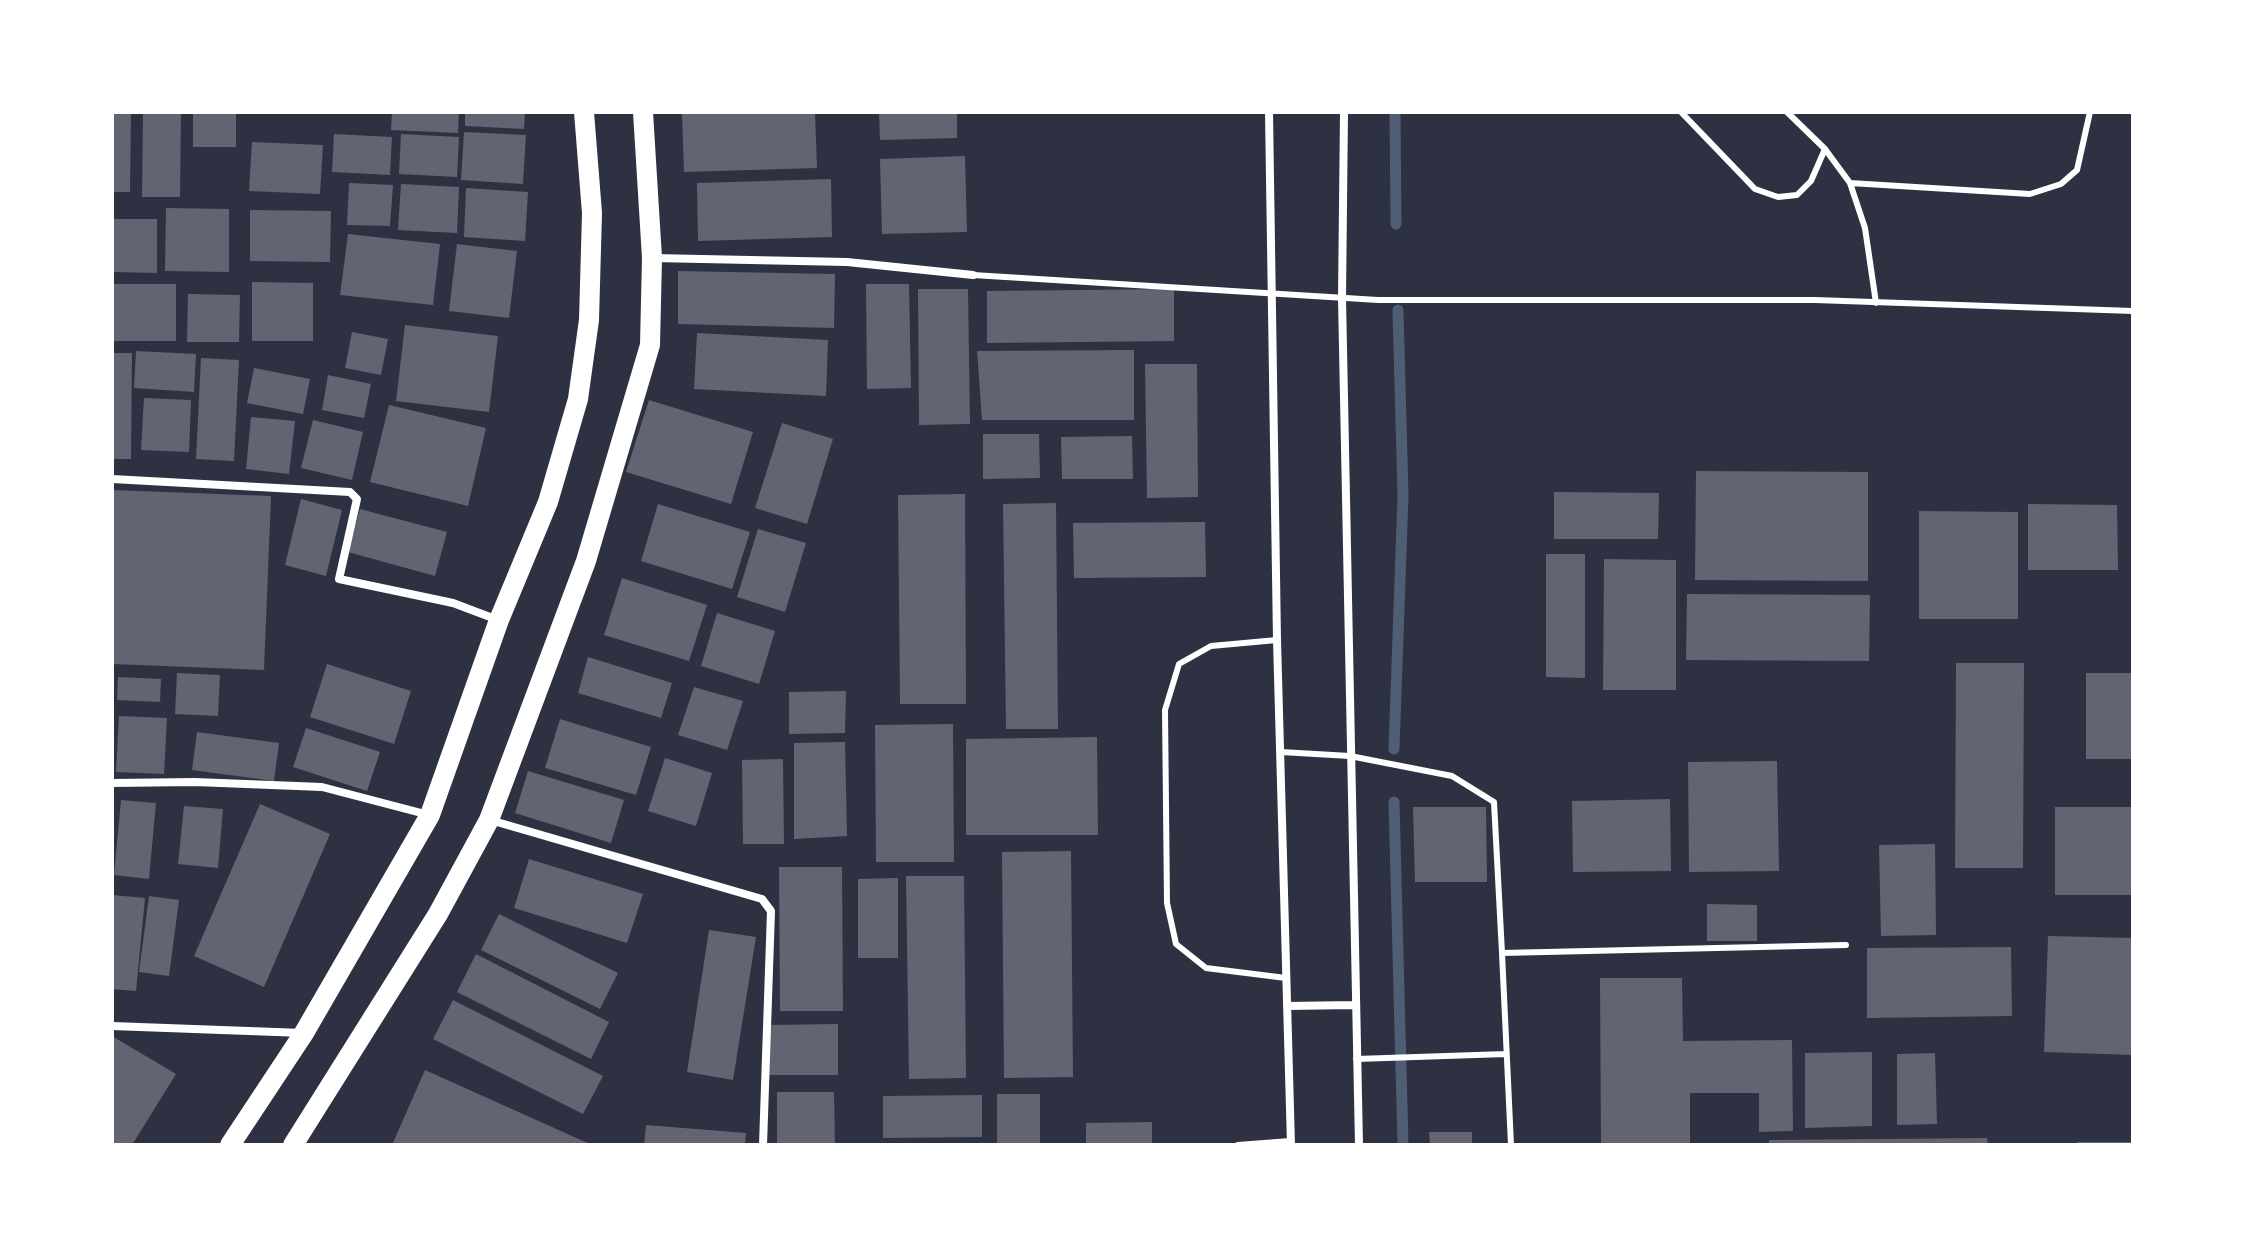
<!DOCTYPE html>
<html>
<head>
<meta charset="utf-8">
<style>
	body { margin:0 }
	#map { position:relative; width:2245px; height:1257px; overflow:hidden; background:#2d3142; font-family:Manrope,sans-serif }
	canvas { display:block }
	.frame { position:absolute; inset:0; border:114px solid #fff; pointer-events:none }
</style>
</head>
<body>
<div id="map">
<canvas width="2245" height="1257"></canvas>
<div class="frame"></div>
</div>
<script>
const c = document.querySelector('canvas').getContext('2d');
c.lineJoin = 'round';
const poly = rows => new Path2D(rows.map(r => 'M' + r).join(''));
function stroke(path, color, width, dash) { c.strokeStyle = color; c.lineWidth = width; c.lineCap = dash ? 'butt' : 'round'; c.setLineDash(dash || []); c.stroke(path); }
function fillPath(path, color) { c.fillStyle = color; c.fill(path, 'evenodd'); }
stroke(poly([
	[1395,112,1396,224],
	[1394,749,1403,496,1398,310],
	[1394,802,1403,1145]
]), '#4f5d75', 11);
fillPath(poly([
	[112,112,131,112,130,192,112,192],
	[143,112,181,112,180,197,142,197],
	[193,112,236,112,236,147,193,147],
	[392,112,459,112,458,133,391,130],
	[465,112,525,112,524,129,465,126],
	[815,112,817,168,684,172,682,114],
	[879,112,957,112,957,138,880,140],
	[464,132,526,135,523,184,461,180],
	[334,134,392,137,390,175,332,172],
	[401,134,459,137,457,177,399,174],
	[252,142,323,145,320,194,249,191],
	[965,156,967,232,882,234,880,159],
	[831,179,832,237,698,241,697,183],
	[349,183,393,185,390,226,347,225],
	[401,184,459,187,457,233,398,230],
	[466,188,528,192,525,241,464,237],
	[166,208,229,209,229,272,165,271],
	[250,210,331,211,330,262,250,261],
	[112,219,157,219,157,273,112,272],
	[348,234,440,244,433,305,340,295],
	[457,244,517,251,509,318,449,311],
	[678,271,835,274,834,328,678,324],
	[252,282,313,283,313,341,252,341],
	[112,284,176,284,176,341,112,341],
	[866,284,909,284,911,388,867,389],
	[918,289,968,289,970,424,919,425],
	[1174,289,1174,341,987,343,987,291],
	[188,294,240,295,239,342,187,342],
	[405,325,498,336,489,412,396,401],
	[352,332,388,339,381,375,345,368],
	[697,333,828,340,826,396,694,389],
	[1134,350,1134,420,982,420,977,351],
	[136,351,196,354,194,392,134,388],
	[112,353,132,353,131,459,112,459],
	[201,358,239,360,234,461,196,459],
	[1145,364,1197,364,1198,497,1147,498],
	[254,368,310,379,303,414,247,403],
	[328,375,371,384,364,418,322,410],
	[144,398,191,400,189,452,141,450],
	[649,400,753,432,731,504,626,472],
	[389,405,486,428,468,506,370,482],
	[251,417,295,421,289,474,246,469],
	[313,420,363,432,352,480,301,468],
	[782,423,833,439,807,524,755,508],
	[983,434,1039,434,1040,478,983,479],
	[1132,436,1133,479,1062,479,1061,437],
	[1696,471,1868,472,1868,581,1695,580],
	[112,490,271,496,264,670,112,664],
	[1554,492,1659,493,1658,539,1554,539],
	[965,494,966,704,900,704,898,495],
	[301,499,342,510,326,576,285,565],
	[1056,503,1058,729,1006,729,1003,504],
	[658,504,750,532,732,589,641,561],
	[2028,504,2117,505,2118,570,2028,570],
	[360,509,447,532,435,576,348,552],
	[1919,511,2018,512,2018,619,1919,619],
	[1205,522,1206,577,1074,578,1073,523],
	[758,529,806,543,785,612,737,597],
	[1546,554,1585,554,1585,678,1546,677],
	[1604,559,1676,560,1676,690,1603,690],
	[622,578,707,605,689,661,604,635],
	[1687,594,1870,595,1869,661,1686,660],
	[717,613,775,631,759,684,701,666],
	[588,657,672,683,661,718,578,693],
	[1956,663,2024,663,2023,868,1955,868],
	[327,664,411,691,394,744,310,717],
	[177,673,220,675,218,716,175,714],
	[2086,673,2133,673,2133,759,2086,759],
	[118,677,161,679,160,702,117,700],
	[694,687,743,701,727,750,678,735],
	[846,691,845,733,789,734,789,692],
	[119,716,167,718,164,774,116,772],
	[560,719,651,747,636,795,545,768],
	[953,724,954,862,876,862,875,725],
	[306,728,380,752,367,791,293,767],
	[197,732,279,743,274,781,192,770],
	[1097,737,1098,835,966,835,966,739],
	[845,742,847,836,794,839,794,743],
	[665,758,712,773,696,826,648,811],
	[783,759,784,844,743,844,742,760],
	[1777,761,1779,871,1689,872,1688,762],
	[528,771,624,800,611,843,515,813],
	[1670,799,1671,871,1573,872,1572,801],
	[121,800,156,803,149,879,114,875],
	[260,804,330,834,264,987,194,956],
	[184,806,223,809,218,868,178,864],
	[1413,807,1486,807,1487,882,1415,882],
	[2055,807,2133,807,2133,895,2055,895],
	[1935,844,1936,935,1881,936,1879,845],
	[1071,851,1073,1077,1004,1078,1002,852],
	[529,859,643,894,627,943,514,908],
	[779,867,842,867,843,1011,780,1011],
	[906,876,964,876,966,1078,909,1079],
	[898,878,898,958,858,958,858,879],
	[112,895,145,898,136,991,112,989],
	[149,896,179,900,169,976,139,972],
	[1707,904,1757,905,1757,941,1707,941],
	[499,914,618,973,600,1009,481,950],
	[709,930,756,937,733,1080,687,1072],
	[2048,936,2133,938,2133,1055,2044,1052],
	[2011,947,2012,1016,1867,1018,1867,948],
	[476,954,609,1022,591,1059,457,992],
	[1600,978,1682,978,1683,1041,1792,1040,1793,1131,1759,1132,1759,1093,1690,1093,1690,1145,1601,1145],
	[453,1000,603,1076,583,1114,433,1039],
	[838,1024,838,1075,769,1075,769,1025],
	[112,1036,176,1074,132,1145,112,1145],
	[1872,1052,1872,1126,1805,1128,1805,1053],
	[1935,1053,1937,1124,1897,1125,1897,1054],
	[425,1070,592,1145,392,1145],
	[777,1092,834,1092,835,1145,777,1145],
	[997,1094,1040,1094,1040,1145,997,1145],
	[982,1095,982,1137,883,1138,883,1096],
	[1152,1122,1152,1145,1086,1145,1086,1123],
	[646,1125,746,1133,745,1145,644,1145],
	[1429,1132,1472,1132,1472,1145,1430,1145],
	[1987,1138,1988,1145,1769,1145,1769,1140],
	[2077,1142,2133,1142,2133,1145,2077,1145]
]), '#626471');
stroke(poly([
	[1681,112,1755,189,1778,197,1797,195,1811,181,1825,149],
	[1787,112,1825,149,1850,183,1865,228,1876,303],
	[1850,183,2030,194,2061,184,2077,170,2090,112],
	[973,275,1378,300,1815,300,2133,311],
	[1277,640,1211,646,1179,664,1165,710,1167,903,1176,944,1206,968,1286,978],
	[1281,752,1350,756,1452,776,1494,802,1502,953],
	[1356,1059,1506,1054],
	[1238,1145,1290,1141],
	[1511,1145,1502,953,1846,945]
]), '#fff', 6);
stroke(poly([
	[1269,112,1277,640,1291,1145],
	[1344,112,1342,298,1359,1145],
	[653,258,847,262,973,275],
	[112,479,350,492,357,499,339,579,453,603,498,620],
	[112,783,195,782,322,787,429,815],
	[490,820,762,899,771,911,763,1145],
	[1287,1006,1354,1005],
	[112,1026,303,1033]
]), '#fff', 8);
stroke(poly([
	[230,1145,304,1033,430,815,499,620,548,502,578,399,589,320,592,213,584,112],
	[293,1145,438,914,489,820,586,561,650,345,652,258,643,112]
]), '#fff', 20);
</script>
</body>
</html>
